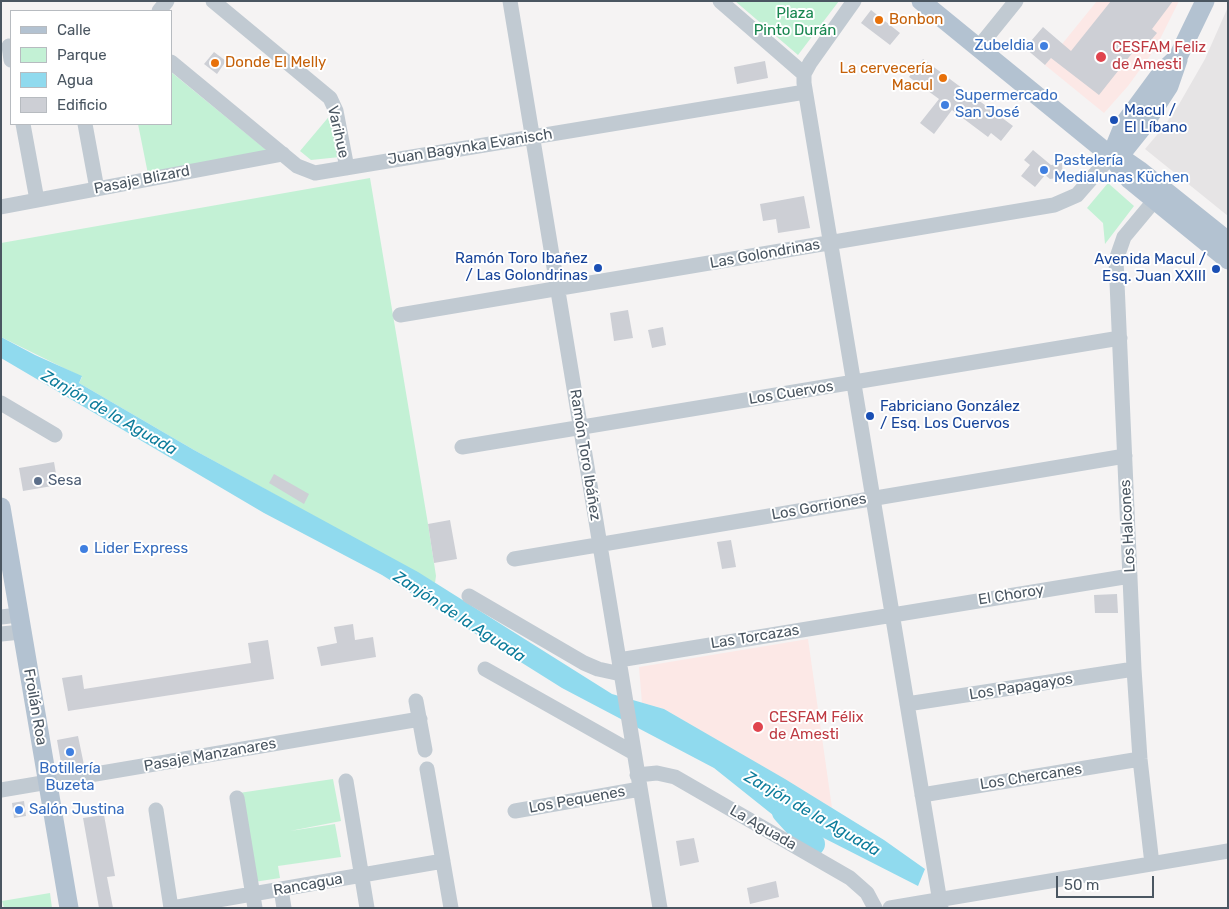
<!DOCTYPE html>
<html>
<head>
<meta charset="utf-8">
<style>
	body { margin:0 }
	#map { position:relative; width:1229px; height:909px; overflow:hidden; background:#f5f3f3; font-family:Rubik,sans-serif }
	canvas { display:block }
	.frame { position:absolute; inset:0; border:2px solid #4a5661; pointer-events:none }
	.legend { position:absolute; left:10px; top:10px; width:162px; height:115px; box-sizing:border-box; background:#fff; border:1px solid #b7bbc0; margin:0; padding:6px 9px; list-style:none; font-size:15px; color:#4a5661 }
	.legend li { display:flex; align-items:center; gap:10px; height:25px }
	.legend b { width:25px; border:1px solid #b7bbc0 }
	.scale { position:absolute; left:1056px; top:876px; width:98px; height:22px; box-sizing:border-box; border:2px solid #4a5661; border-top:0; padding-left:6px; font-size:15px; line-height:18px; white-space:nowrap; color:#4a5661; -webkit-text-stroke:4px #fff; paint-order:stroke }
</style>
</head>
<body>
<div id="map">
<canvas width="1229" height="909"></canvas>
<div class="frame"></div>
<ul class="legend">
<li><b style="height:6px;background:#b3c2d1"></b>Calle</li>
<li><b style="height:14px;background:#c3f1d5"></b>Parque</li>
<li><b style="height:14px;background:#90daee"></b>Agua</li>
<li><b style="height:14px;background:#cdcfd5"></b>Edificio</li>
</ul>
<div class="scale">50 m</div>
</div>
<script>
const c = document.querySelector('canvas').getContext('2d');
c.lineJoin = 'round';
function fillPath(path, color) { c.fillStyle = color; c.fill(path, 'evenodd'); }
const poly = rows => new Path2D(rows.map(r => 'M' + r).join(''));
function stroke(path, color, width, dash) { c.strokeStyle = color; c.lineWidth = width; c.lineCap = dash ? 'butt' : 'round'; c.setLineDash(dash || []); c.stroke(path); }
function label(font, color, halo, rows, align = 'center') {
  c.font = font + ' Rubik,sans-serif'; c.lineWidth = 4; c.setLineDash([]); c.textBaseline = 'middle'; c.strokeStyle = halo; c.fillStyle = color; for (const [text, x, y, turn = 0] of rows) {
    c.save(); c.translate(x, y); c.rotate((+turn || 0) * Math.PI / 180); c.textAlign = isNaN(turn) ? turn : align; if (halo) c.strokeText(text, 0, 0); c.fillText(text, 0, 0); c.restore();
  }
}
fillPath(poly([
	[1228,7,1228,216,1145,149,1162,129,1178,106,1205,59]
]), '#e6e4e5');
fillPath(poly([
	[1097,1,1179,1,1155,49,1128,86,1104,113,1045,65],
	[808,639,832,808,664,709,642,703,639,667]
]), '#fce8e6');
fillPath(poly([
	[735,1,839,1,798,55],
	[171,72,270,153,148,174,138,124,171,124],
	[332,113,340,157,311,160,300,151],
	[370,178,428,524,436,576,435,583,194,450,79,383,82,377,1,337,1,243],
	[1108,183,1134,206,1105,244,1103,223,1087,208],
	[333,779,341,821,290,831,335,824,341,857,278,866,280,878,254,882,239,793],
	[50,893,52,908,4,908,2,901]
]), '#c3f1d5');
fillPath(poly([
	[1,337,35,355,82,376,79,383,194,450,418,572,612,694,664,709,785,779,884,840,925,869,918,886,810,831,803,839,714,768,562,688,382,575,264,513,1,358]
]), '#90daee');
stroke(poly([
	[784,812,813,844]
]), '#90daee', 24);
fillPath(poly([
	[1111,1,1173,1,1152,29,1157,33,1142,51,1137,47,1099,95,1051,58,1045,65,1025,48,1043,27,1071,51],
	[871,10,900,33,890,45,861,23],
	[214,52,226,61,217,74,204,64],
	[923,59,1013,126,1001,141,991,133,988,137,952,110,934,134,920,123,939,99,909,77],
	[765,61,768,78,737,84,734,67],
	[1033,150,1051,165,1062,163,1063,177,1050,179,1045,175,1035,187,1021,176,1030,165,1024,160],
	[804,196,810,228,778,233,776,219,763,221,760,204],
	[628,310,633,338,614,341,610,313],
	[663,327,666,345,652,348,648,330],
	[54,462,58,485,23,491,19,468],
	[274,474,309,494,304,504,269,483],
	[450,520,457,559,434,563,428,524],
	[731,540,736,567,722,569,717,542],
	[1117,594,1118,613,1095,613,1094,595],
	[353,624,355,640,373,637,376,657,321,666,317,647,337,643,334,627],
	[268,640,274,679,68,711,62,678,82,675,84,689,251,663,248,643],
	[78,736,84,765,62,769,57,740],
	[24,801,26,816,14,818,12,803],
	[104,815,115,876,107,877,113,908,99,908,83,818],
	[694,838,699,862,680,866,676,841],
	[776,881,779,897,750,904,747,888]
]), '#cdcfd5');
stroke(poly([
	[213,1,330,98,336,111,347,168],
	[510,1,660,908],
	[720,1,804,74],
	[854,1,810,63,804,74,804,83,941,908],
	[159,11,167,1],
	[9,46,11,60],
	[978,48,1016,1],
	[171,62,297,166,315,173,805,92],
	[23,124,37,200],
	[85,124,97,189],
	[1,207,283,154],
	[400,315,1054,205,1077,195,1111,156],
	[1,403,55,435],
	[462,447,1120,338],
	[514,559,1125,456],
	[469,596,584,663,598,669,621,674],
	[1,617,19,615],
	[1,634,22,632],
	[619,660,1130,576],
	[485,669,634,753],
	[416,701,425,750],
	[907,704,1134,669],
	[427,769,451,908],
	[637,775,657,773,675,777,850,878,867,893,875,908],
	[346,781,367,908],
	[1,790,420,719],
	[922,795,1140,759],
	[237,798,255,908],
	[156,810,171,908],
	[515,811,640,789],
	[1152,864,1140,759,1134,669,1116,260,1124,237,1154,201],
	[281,889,284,908],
	[172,908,443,861],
	[890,908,1228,851]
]), '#c1cad2', 15);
stroke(poly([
	[921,1,1111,156,1130,180,1228,260],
	[1111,156,1124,124,1163,71,1178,57,1205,1],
	[1111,156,1126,161,1139,170,1228,241],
	[1111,156,1125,149,1141,129,1169,86,1178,60],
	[1,507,69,908]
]), '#b3c2d1', 19);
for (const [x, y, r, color] of [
	[879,20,5,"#e8710a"],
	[1044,46,5,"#3f7fe0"],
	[1101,57,6,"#e0444e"],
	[215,63,5,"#e8710a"],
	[943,78,5,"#e8710a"],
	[945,105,5,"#3f7fe0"],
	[1114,120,5,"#1a4fb4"],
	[1044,170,5,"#3f7fe0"],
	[598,268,5,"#1a4fb4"],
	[1216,269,5,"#1a4fb4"],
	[870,416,5,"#1a4fb4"],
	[38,481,5,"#5c6f8a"],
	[84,549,5,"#3f7fe0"],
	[758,727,6,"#e0444e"],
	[70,752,5,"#3f7fe0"],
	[19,810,5,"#3f7fe0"]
]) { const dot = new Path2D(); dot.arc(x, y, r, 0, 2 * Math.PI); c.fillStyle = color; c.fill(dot); stroke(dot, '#fff', 2); }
label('15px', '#17864f', '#fff', [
	["Plaza",795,14],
	["Pinto Durán",795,31]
]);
label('15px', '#c56008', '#fff', [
	["Bonbon",889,20],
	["Donde El Melly",225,63],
	["La cervecería",933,69,"right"],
	["Macul",933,86,"right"]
], 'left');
label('15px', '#366cbe', '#fff', [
	["Zubeldia",1034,46,"right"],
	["Supermercado",955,96],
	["San José",955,113],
	["Pastelería",1054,161],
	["Medialunas Küchen",1054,178],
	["Lider Express",94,549],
	["Botillería",70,769,"center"],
	["Buzeta",70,786,"center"],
	["Salón Justina",29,810]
], 'left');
label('15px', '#be3a42', '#fff', [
	["CESFAM Feliz",1112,48],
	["de Amesti",1112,65],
	["CESFAM Félix",769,718],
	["de Amesti",769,735]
], 'left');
label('15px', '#164399', '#fff', [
	["Macul /",1124,111],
	["El Líbano",1124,128],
	["Ramón Toro Ibañez",588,259,"right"],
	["/ Las Golondrinas",588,276,"right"],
	["Avenida Macul /",1206,260,"right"],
	["Esq. Juan XXIII",1206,277,"right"],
	["Fabriciano González",880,407],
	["/ Esq. Los Cuervos",880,424]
], 'left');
label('15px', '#4a5661', '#fff', [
	["Varihue",338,132,77],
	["Juan Bagynka Evanisch",470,147,-9],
	["Pasaje Blizard",142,180,-11],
	["Las Golondrinas",765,254,-10],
	["Los Cuervos",791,393,-9],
	["Ramón Toro Ibáñez",585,455,81],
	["Los Gorriones",819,507,-10],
	["Los Halcones",1128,526,-93],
	["El Choroy",1011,595,-9],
	["Las Torcazas",755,637,-9],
	["Los Papagayos",1021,687,-9],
	["Froilán Roa",35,707,80],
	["Pasaje Manzanares",210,755,-10],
	["Los Chercanes",1031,777,-9],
	["Los Pequenes",577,800,-10],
	["La Aguada",763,828,30],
	["Rancagua",308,885,-10]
]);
label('15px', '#4e5e75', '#fff', [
	["Sesa",48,481]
], 'left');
label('italic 16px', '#0c7c9b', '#fff', [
	["Zanjón de la Aguada",109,413,30],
	["Zanjón de la Aguada",459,617,33],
	["Zanjón de la Aguada",812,814,30]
]);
</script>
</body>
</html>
